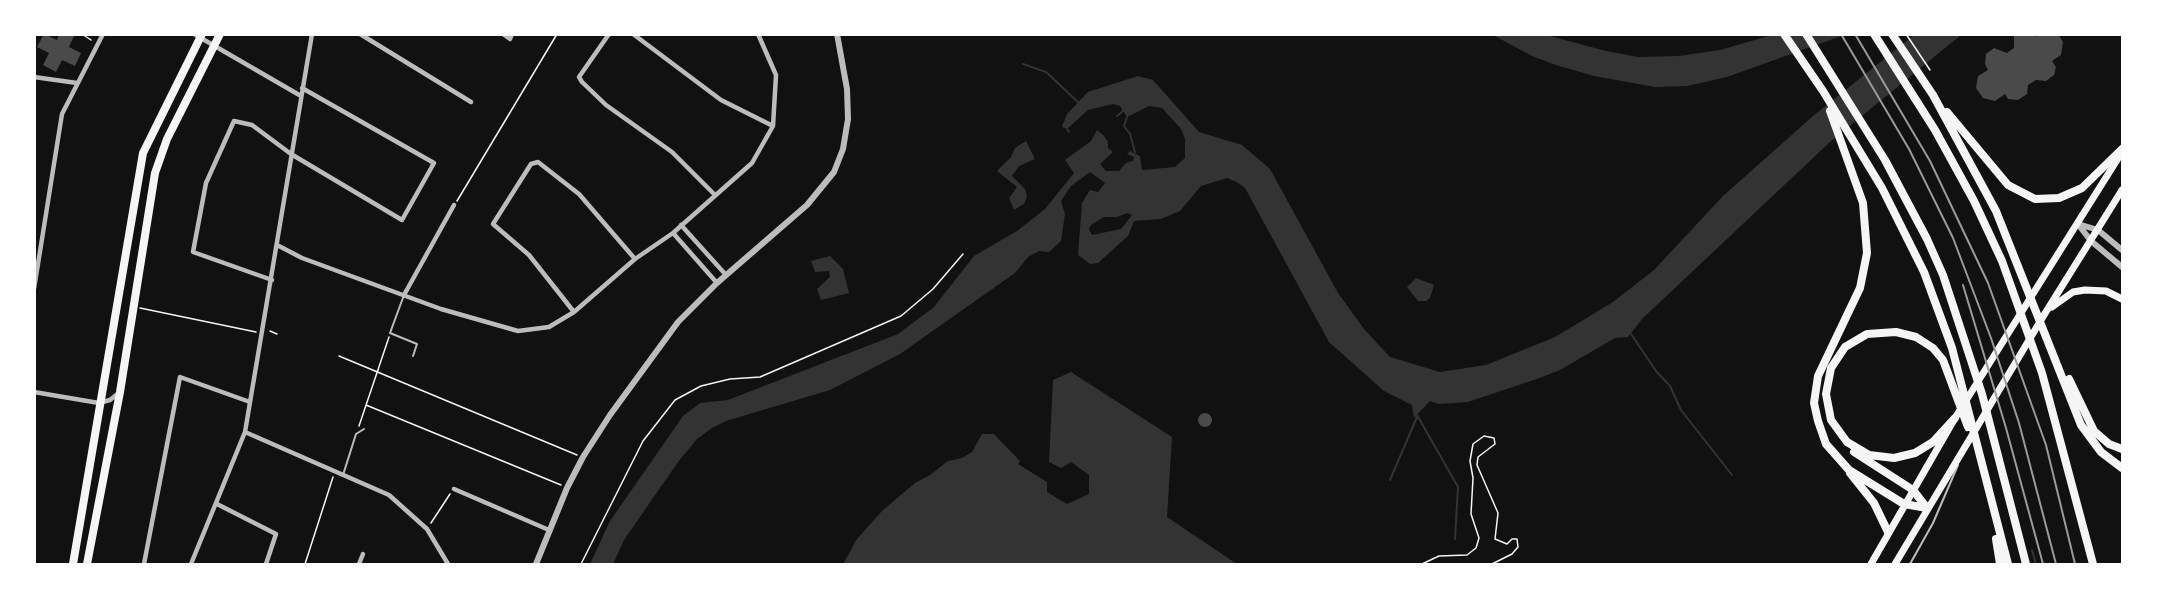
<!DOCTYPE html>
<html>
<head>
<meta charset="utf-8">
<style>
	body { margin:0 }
	#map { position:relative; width:2157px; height:599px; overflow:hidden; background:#111; font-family:Cabin,sans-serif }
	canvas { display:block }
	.frame { position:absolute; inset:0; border:36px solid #fff; pointer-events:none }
</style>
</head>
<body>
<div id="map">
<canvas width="2157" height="599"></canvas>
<div class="frame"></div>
</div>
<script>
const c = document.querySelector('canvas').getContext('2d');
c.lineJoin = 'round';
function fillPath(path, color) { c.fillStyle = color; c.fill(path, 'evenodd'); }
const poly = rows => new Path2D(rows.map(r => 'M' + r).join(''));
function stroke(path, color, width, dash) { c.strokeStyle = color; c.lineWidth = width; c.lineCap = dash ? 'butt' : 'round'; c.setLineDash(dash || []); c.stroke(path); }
fillPath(poly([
	[1493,35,1546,35,1606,51,1638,57,1679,56,1720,50,1772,35,1844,35,1727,77,1687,86,1655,87,1594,76,1556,65,1532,56],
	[1914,35,1961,35,1830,142,1642,319,1628,337,1615,338,1560,370,1537,379,1468,402,1439,404,1430,401,1414,418,1412,405,1384,391,1329,342,1245,188,1237,182,1227,178,1201,186,1180,211,1161,219,1134,221,1128,236,1098,263,1090,264,1078,255,1082,203,1090,190,1098,192,1105,183,1090,172,1071,186,1061,201,1065,214,1061,241,1049,252,1039,251,1028,257,1015,273,900,354,830,390,726,421,712,428,697,439,678,462,624,540,613,564,590,564,610,521,683,416,700,403,728,400,898,334,934,307,974,256,1017,231,1045,209,1074,173,1065,160,1091,141,1097,130,1104,136,1108,142,1108,148,1113,152,1100,164,1106,171,1119,171,1126,163,1133,161,1134,157,1127,154,1130,151,1140,156,1142,170,1175,167,1185,158,1185,139,1181,129,1162,108,1149,106,1127,117,1120,106,1113,104,1088,110,1067,129,1062,127,1067,114,1088,92,1138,76,1153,80,1199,132,1242,145,1270,169,1338,293,1364,329,1390,357,1440,372,1486,365,1555,337,1613,302,1654,270,1723,196,1813,116],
	[1127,213,1132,215,1121,229,1092,235,1089,229,1091,225,1104,217,1117,217],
	[1026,141,1035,159,1019,166,1012,176,1025,189,1027,196,1024,204,1014,210,1009,198,1017,187,997,171,1011,157,1015,148],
	[830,256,843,269,849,293,821,300,817,289,830,277,829,271,815,272,811,261],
	[1416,278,1434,285,1430,298,1426,301,1418,301,1407,287],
	[1071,372,1172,437,1167,517,1237,564,843,564,857,539,882,511,915,483,930,475,948,461,962,458,972,452,982,434,994,434,1020,461,1018,464,1047,482,1047,492,1067,504,1089,494,1089,475,1071,462,1061,468,1049,462,1053,380]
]), '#333');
stroke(poly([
	[1023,64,1046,72,1078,102],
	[1117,116,1123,111],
	[1127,117,1124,126,1130,134,1135,152],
	[1067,129,1069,132],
	[1631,334,1656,371,1670,386,1681,410,1732,475],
	[1417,415,1458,487,1455,539],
	[1390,480,1417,417],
	[2032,550,2036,564]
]), '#333', 2);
fillPath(poly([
	[44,34,57,40,59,34,75,34,69,47,81,53,75,66,62,60,56,72,43,65,49,53,37,47],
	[2014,34,2034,34,2035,37,2039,34,2058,34,2063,42,2061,55,2052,61,2056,67,2054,75,2046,81,2036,80,2028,85,2027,94,2018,100,2008,99,2005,94,1995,101,1983,98,1976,88,1978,76,1988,70,1985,64,1986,54,1994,48,2007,53,2014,48],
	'1198 420a7 7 0 1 1 14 0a7 7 0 1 1-14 0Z'
]), '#4a4a4a');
stroke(poly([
	[82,34,91,40],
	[1906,34,1930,70],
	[457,201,557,34],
	[140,308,256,332],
	[270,331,277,334],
	[339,356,577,455],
	[366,405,561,485],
	[359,426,389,337],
	[431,523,450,494],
	[305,564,333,477],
	[581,564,643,441,675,400,701,386,730,379,760,377,901,316,933,289,963,254],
	[1422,564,1439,556,1467,555,1476,548,1479,538,1471,514,1473,478,1470,461,1473,444,1484,436,1494,438,1495,444,1478,457,1477,465,1498,513,1495,539,1507,544,1512,539,1517,539,1518,547,1512,554,1492,564]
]), '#f5f5f5', 1.5);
stroke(poly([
	[404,295,390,333,417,344,413,356],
	[343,475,356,434,364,429],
	[1910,564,1933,523,1958,465]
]), '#bcbcbc', 2);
stroke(poly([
	[194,34,301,96],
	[360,34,471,102],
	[503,34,510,39,512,34],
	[609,34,579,77,582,82,606,105,672,152,715,195],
	[633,34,721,100,773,126],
	[34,77,77,83],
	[681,225,726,275],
	[673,233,717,283],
	[277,245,302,258,441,309,518,331,549,327,574,312,635,259,673,233,752,163,773,126,776,75,758,34],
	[272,280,193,252,206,183,234,121,252,125,291,154,402,220,434,163,302,88],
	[34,289,62,114,103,34],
	[404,295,454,205],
	[574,312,529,255,493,224,531,164,538,162,579,194,635,259],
	[34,392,99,403,110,400,120,392],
	[245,432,389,495,427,529,448,564],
	[454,489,549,530],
	[217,504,276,534,266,564],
	[144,564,180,377,250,402],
	[191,564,245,432,312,34],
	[359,564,363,554]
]), '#bcbcbc', 4.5);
stroke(poly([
	[2078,224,2091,241,2122,267],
	[2078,224,2098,230,2122,250],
	[536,564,567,488,583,457,610,415,678,322,717,283,807,205,834,172,843,149,848,119,847,89,837,34]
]), '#bcbcbc', 6);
stroke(poly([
	[2052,307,2073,292,2085,290,2106,291,2122,299],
	[1871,564,1955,418,2122,152],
	[1895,564,2044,315,2122,190]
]), '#f5f5f5', 7);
stroke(poly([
	[73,564,143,153,202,34],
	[87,564,120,392,155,173,167,139,220,34]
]), '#f5f5f5', 8);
stroke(poly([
	[1784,34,1823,91,1882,188,1924,272,1952,348,2008,564],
	[1806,34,1885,160,1927,239,1943,275,1982,394,2026,564],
	[1874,34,1935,130,1974,201,2002,261,2042,373,2093,564],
	[1892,34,1933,95,1996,211,2081,425,2101,452,2122,468],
	[1830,111,1863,203,1867,253,1860,288,1818,376,1814,403,1818,421,1826,444,1849,470,1904,504,1927,508],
	[1947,112,2008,185,2035,199,2059,198,2082,188,2122,149],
	[2069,379,2094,431,2109,444,2122,449],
	[1955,418,1933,442,1915,453,1894,458,1869,455,1847,442,1831,420,1826,394,1831,368,1845,347,1867,334,1896,332,1916,337,1933,348,1943,360,1968,427],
	[1854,452,1913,490,1927,508],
	[1850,473,1874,503,1888,532],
	[1996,539,2000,564]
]), '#f5f5f5', 8);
stroke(poly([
	[1841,34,1909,149,1953,238,1991,338,2019,423,2056,564],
	[1855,34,1930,161,1988,283,2046,445,2075,564],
	[1963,285,2006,428,2043,564]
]), '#9a9a9a', 2);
</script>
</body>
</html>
